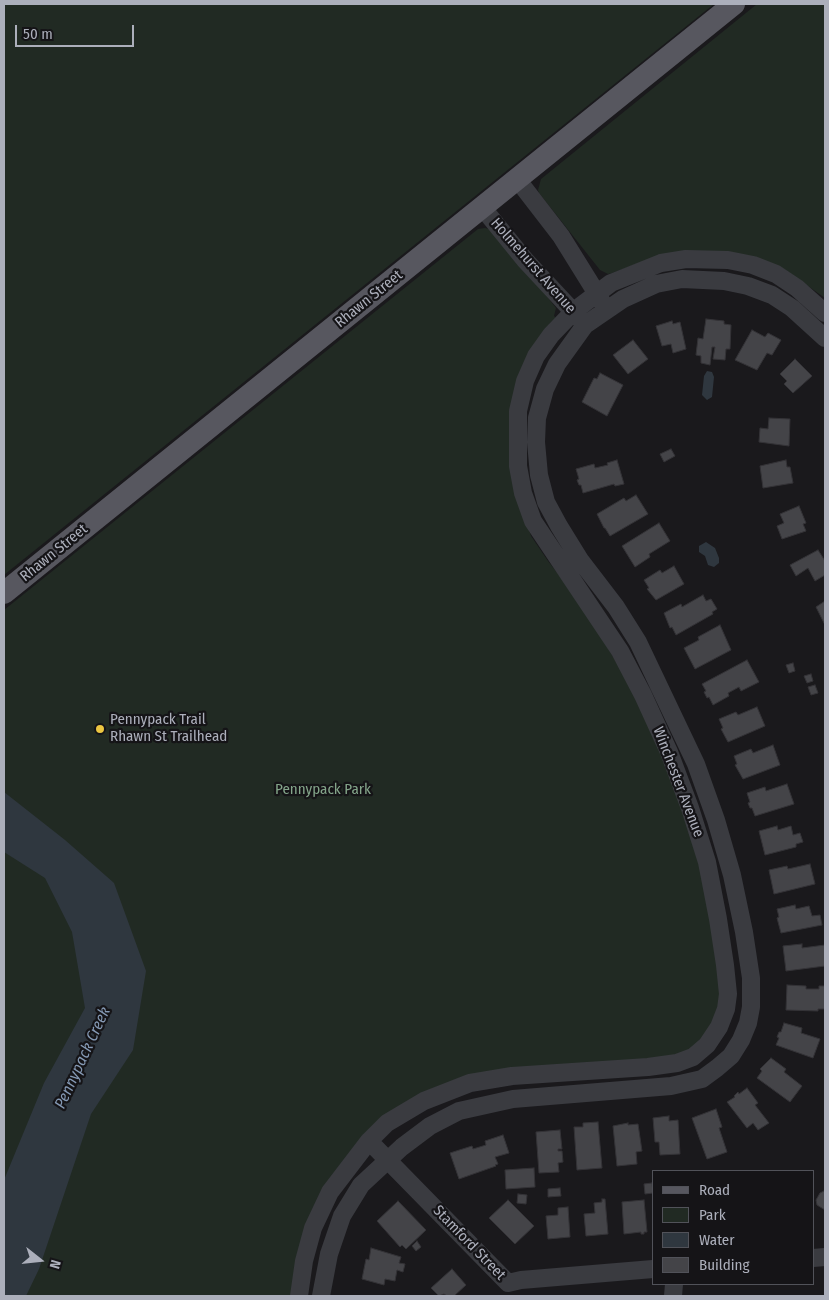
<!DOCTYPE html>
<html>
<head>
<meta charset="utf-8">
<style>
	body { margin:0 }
	#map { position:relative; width:829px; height:1300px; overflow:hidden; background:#1a191c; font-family:"Fira Sans Condensed",sans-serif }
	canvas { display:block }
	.frame { position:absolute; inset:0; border:5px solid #acafbb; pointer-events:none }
	.legend { position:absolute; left:652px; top:1170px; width:162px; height:115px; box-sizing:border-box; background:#151417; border:1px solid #515259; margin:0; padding:6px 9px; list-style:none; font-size:15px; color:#acafbb }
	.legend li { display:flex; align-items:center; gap:10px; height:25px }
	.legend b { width:25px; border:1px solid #515259 }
	.north { position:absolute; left:15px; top:1235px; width:50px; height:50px; -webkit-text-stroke:4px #151417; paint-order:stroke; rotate:106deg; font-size:14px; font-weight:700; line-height:20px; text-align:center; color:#acafbb }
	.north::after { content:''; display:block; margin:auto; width:18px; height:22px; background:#acafbb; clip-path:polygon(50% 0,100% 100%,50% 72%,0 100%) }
	.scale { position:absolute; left:15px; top:25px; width:119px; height:22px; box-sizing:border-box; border:2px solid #acafbb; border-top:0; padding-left:6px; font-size:15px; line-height:18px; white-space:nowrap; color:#acafbb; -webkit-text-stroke:4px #151417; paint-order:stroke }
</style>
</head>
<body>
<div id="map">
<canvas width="829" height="1300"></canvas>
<div class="frame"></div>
<ul class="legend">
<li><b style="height:6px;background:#57575f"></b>Road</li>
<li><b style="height:14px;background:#212a23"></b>Park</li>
<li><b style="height:14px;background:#2f373f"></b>Water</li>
<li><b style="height:14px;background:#444448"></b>Building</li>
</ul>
<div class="north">N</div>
<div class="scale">50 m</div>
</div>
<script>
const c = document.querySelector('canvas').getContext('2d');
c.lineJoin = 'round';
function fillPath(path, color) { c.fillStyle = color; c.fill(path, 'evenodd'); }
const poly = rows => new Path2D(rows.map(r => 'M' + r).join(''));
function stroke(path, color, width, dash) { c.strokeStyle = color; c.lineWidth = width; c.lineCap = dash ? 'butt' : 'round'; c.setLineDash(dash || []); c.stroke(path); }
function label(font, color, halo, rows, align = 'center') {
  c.font = font + ' "Fira Sans Condensed",sans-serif'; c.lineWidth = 4.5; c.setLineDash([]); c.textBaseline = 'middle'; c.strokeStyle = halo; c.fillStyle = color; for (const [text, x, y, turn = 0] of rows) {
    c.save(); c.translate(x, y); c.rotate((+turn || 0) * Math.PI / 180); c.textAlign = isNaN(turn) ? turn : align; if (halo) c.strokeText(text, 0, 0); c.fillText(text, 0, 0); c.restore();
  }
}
fillPath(poly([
	[4,4,714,4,4,575],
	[757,4,825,4,825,298,784,269,664,254,612,273,608,274,600,270,539,193,538,190,541,179],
	[485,228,496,231,556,308,554,316,556,318,551,322,526,364,512,478,531,536,548,561,583,606,640,702,698,848,724,1002,702,1043,672,1058,455,1081,344,1162,294,1296,4,1296,4,610,478,229]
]), '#212a23');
fillPath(poly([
	[707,371,712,372,714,377,712,397,707,400,702,395,704,376],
	[706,542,715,548,719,558,719,563,714,567,708,565,705,556,699,552,699,546],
	[4,792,65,840,114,883,146,971,133,1050,91,1114,39,1269,26,1296,4,1296,4,1180,44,1083,85,1008,72,932,45,878,4,852]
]), '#2f373f');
const building = poly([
	[706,319,724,321,724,324,731,325,730,349,726,349,725,360,713,359,715,347,712,347,710,365,701,363,701,356,696,355,698,338,703,339,706,319],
	[672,321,673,324,680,322,686,349,673,353,671,344,662,346,656,326,672,321],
	[752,330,765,337,768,333,781,340,772,355,767,353,757,370,735,360,752,330],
	[633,340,648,359,628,374,613,355,633,340],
	[795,359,812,376,793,393,784,384,787,381,780,374,795,359],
	[600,373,623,385,607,416,582,402,594,378,597,379,600,373],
	[769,418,790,419,789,446,759,442,760,428,768,429,769,418],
	[671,449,675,456,664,462,660,454,671,449],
	[617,460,624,484,615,486,614,484,583,493,581,485,579,485,577,480,579,479,576,469,594,464,595,468,608,465,607,463,617,460],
	[786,460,787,467,790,467,793,483,763,488,760,466,786,460],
	[636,495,648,514,610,536,605,528,604,528,597,514,624,498,626,501,636,495],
	[799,506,806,523,803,524,806,531,782,539,777,526,784,523,780,514,799,506],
	[659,523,670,541,649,554,650,557,635,567,622,546,659,523],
	[818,550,825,561,825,575,815,581,808,568,796,576,790,565,818,550],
	[674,566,684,584,656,600,647,589,649,588,644,580,660,570,662,573,674,566],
	[703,595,706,601,711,599,717,609,712,612,713,614,676,635,672,627,670,628,664,613,681,604,682,607,703,595],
	[825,601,825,625,816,607,825,601],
	[720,625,731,650,695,669,684,648,699,640,698,637,720,625],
	[747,660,759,682,741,691,739,687,728,693,729,696,713,705,709,697,707,698,704,692,706,691,702,684,747,660],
	[793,663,795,671,789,673,786,665,793,663],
	[811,674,813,681,807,683,804,676,811,674],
	[815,685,818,693,811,695,808,687,815,685],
	[757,707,765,726,728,742,721,729,723,728,719,719,736,712,738,715,757,707],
	[773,745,780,765,743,779,735,765,737,764,734,756,751,749,753,753,773,745],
	[787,784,794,804,755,816,752,808,750,808,748,803,750,802,747,793,765,787,766,791,787,784],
	[777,826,778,830,791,826,793,835,800,833,803,842,796,844,796,847,765,855,759,831,777,826],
	[810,864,815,884,774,894,769,870,787,866,788,869,810,864],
	[795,905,796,909,809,906,812,916,820,915,822,925,781,933,777,918,779,917,777,909,795,905],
	[802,944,802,948,825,945,825,966,786,971,783,946,802,944],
	[787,985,806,986,806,989,819,989,819,986,825,986,825,1009,818,1009,818,1011,786,1010,787,985],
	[784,1023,802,1028,801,1033,820,1039,813,1058,776,1045,779,1038,777,1037,779,1032,781,1032,784,1023],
	[771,1058,786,1069,784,1072,802,1086,790,1102,757,1078,762,1071,760,1069,771,1058],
	[747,1088,758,1103,755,1105,769,1123,758,1130,753,1123,747,1128,727,1102,735,1097,734,1096,738,1092,739,1094,747,1088],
	[716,1109,722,1127,719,1128,727,1152,707,1159,692,1118,716,1109],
	[669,1116,669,1121,678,1120,680,1154,660,1155,659,1142,655,1142,653,1118,669,1116],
	[598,1122,602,1168,577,1170,574,1127,583,1127,583,1123,598,1122],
	[628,1123,628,1125,638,1124,642,1151,636,1152,637,1164,617,1166,613,1126,628,1123],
	[560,1130,562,1149,558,1149,558,1151,562,1151,563,1162,558,1163,559,1172,539,1173,536,1132,560,1130],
	[503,1135,509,1153,495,1157,498,1164,495,1165,496,1166,459,1179,450,1153,472,1146,473,1149,486,1145,485,1141,503,1135],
	[534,1168,535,1187,506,1189,505,1170,534,1168],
	[652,1183,653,1193,645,1194,644,1184,652,1183],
	[560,1188,561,1196,548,1197,548,1189,560,1188],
	[824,1191,825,1192,825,1210,817,1205,816,1200,820,1193,824,1191],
	[518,1194,527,1195,526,1204,517,1203,518,1194],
	[602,1199,605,1199,608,1234,586,1236,584,1214,595,1213,594,1203,602,1202,602,1199],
	[508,1200,534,1226,515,1244,489,1218,508,1200],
	[644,1200,647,1232,644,1232,644,1234,641,1234,641,1232,624,1234,622,1202,644,1200],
	[398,1201,426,1230,406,1249,402,1245,400,1247,377,1221,398,1201],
	[568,1207,570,1237,548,1239,546,1216,558,1215,558,1208,568,1207],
	[417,1241,421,1247,416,1251,412,1246,417,1241],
	[371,1248,401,1257,399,1263,405,1264,403,1272,397,1270,395,1281,385,1279,384,1285,362,1279,366,1259,369,1260,371,1248],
	[452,1269,466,1285,454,1296,447,1296,444,1294,439,1296,431,1288,452,1269]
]);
fillPath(building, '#444448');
stroke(building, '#343337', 1);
stroke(poly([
	[517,179,561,236,602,302],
	[482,207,525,260,580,319],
	[369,1141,508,1283],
	[813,1258,825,1257],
	[508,1283,521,1280,653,1269],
	[299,1296,304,1261,313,1228,330,1192,369,1141,387,1123,424,1101,470,1083,512,1076,648,1067,677,1063,693,1057,707,1045,719,1027,726,1009,728,994,725,965,718,919,707,862,690,808,669,752,643,695,620,651,533,521,523,493,518,466,518,411,525,381,536,356,551,335,574,311,611,283,661,263,686,259,728,260,753,265,776,274,797,288,825,313],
	[321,1296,329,1254,342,1216,361,1185,402,1147,430,1126,459,1111,513,1099,671,1086,702,1079,717,1068,731,1056,741,1040,748,1023,751,1007,751,978,744,932,732,875,716,820,696,764,638,642,616,607,580,560,559,526,546,502,539,475,536,442,537,418,545,389,557,364,585,325,623,299,656,284,682,279,724,281,748,286,772,295,792,308,825,338],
	[673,1296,674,1284]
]), '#3a3b40', 18);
stroke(poly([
	[4,593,734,4]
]), '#57575f', 22);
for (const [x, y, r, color] of [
	[100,729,5,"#ecc641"]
]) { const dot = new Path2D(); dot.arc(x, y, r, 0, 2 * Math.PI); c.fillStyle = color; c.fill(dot); stroke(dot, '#151417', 2); }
label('15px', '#acafbb', '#151417', [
	["Holmehurst Avenue",533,266,49],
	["Rhawn Street",369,299,-39],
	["Rhawn Street",54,553,-39],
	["Winchester Avenue",678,782,69],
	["Stamford Street",469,1243,46]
]);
label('15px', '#acafbb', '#151417', [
	["Pennypack Trail",110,720],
	["Rhawn St Trailhead",110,737]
], 'left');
label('15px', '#84a58a', '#151417', [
	["Pennypack Park",323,790]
]);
label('italic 16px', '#8599b4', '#151417', [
	["Pennypack Creek",83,1058,-65]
]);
</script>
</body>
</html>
